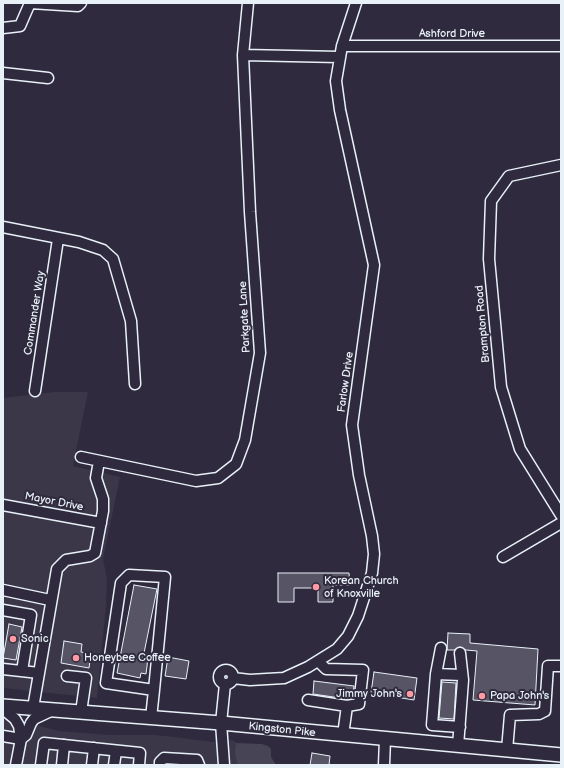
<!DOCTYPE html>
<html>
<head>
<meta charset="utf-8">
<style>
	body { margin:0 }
	#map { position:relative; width:564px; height:768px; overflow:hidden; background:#2f2a3d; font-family:"Balsamiq Sans",sans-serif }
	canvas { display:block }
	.frame { position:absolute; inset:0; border:4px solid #e8f1f8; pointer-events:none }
</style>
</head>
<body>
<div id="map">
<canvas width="564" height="768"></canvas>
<div class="frame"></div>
</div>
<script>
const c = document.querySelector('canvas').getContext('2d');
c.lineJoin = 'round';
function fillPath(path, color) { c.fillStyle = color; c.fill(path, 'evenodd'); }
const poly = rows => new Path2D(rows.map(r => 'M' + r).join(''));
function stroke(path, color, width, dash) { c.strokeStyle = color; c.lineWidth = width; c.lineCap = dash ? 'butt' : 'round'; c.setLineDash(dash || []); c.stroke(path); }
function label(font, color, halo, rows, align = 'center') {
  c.font = font + ' "Balsamiq Sans",sans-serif'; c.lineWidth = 4; c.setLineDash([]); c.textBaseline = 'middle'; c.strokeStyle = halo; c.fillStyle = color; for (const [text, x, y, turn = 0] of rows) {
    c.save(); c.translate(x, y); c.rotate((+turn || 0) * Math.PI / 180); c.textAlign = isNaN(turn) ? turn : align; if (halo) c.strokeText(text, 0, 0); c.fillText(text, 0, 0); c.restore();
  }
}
fillPath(poly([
	[54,392,88,392,73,466,120,477,103,559,107,579,106,606,97,698,3,688,3,398],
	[3,718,22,725,35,725,59,731,110,735,156,735,214,742,232,740,236,742,238,765,3,765]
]), '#3b3749');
fillPath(poly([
	[236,743,262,744,268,746,271,749,271,757,276,765,238,765,235,753]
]), '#464455');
const building = poly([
	[278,573,349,573,350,585,333,585,333,602,318,602,318,588,294,588,294,602,278,602,278,573],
	[134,585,157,589,143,658,148,658,146,674,141,673,140,678,117,673,134,585],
	[9,624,22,627,16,660,3,658,9,624],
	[448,633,470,634,470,643,538,649,535,705,473,700,477,651,466,650,460,647,454,650,447,650,448,633],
	[64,641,82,644,81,652,91,654,89,668,61,663,64,641],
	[168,657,189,661,186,679,165,676,168,657],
	[374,672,417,678,414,700,371,693,374,672],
	[314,681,354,686,352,699,347,699,313,694,314,681],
	[442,682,456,683,454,719,439,718,442,682],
	[312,753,330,756,329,765,310,765,312,753]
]);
fillPath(building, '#575565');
stroke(building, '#e8f1f8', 1);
const minor = poly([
	[30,3,78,6,81,3],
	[3,28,20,26,30,3],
	[342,46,561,46],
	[243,55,339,57],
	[3,73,48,78],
	[561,165,509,176,491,201,489,259,501,387,520,449,561,515],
	[3,227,79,242,103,250,113,259,131,321,135,384],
	[35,391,58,239],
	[81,457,196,481,218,478,236,464,245,440,260,353,250,212,243,55,248,3],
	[3,505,101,523],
	[503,557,561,523],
	[3,590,50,600],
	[3,610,31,615,22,671],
	[318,661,326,669,363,670,359,704,347,706],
	[3,669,39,673],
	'219 677a7 7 0 1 1 14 0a7 7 0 1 1-14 0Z',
	[436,674,441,648],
	[67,676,86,678,81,712],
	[233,678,250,680,284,678,308,667,337,649,348,636,358,616,372,573,374,554,372,536,359,475,352,425,374,265,340,110,336,81,342,46,356,3],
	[308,700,347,706,343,735],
	[33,708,57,569,66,560,90,556,95,553,96,548,103,511,103,499,96,478,99,461],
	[3,709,15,719,19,726,21,739,16,765],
	[151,718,154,690,165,577,129,575,121,583,106,683,154,690],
	[460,727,432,725,436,674,461,675],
	[3,736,21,739],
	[21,739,26,735,31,723,34,719,53,710],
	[458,746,463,680,460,653],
	[507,750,510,715,539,714,545,711,548,666,561,666],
	[41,765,44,743,140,753,139,765],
	[62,765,64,745],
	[92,765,94,748],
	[114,765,116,751],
	[160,765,160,762,164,758,197,760,199,765],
	[224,765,221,723,225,684],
	[384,765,385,739]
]);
const major = poly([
	[3,706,221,723,561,755]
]);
stroke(minor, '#e8f1f8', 13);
stroke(major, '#e8f1f8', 16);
stroke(minor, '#2f2a3d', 10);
stroke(major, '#2f2a3d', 13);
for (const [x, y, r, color] of [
	[316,587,4,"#ff9aa2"],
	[13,639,4,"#ff9aa2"],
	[76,658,4,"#ff9aa2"],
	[410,694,4,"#ff9aa2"],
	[482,696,4,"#ff9aa2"]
]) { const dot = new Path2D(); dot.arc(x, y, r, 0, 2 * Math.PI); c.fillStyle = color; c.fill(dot); stroke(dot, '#2f2a3d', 1.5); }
label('11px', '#e8f1f8', '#2f2a3d', [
	["Ashford Drive",452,34],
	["Commander Way",35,313,-81],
	["Parkgate Lane",245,317,-93],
	["Brampton Road",483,324,-95],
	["Farlow Drive",346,382,-82],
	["Mayor Drive",54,502,11],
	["Kingston Pike",282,730,6]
]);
label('11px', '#e8f1f8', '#2f2a3d', [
	["Korean Church",324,581],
	["of Knoxville",324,594],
	["Sonic",21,639],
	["Honeybee Coffee",84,658],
	["Jimmy John's",402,694,"right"],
	["Papa John's",490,696]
], 'left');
</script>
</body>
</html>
